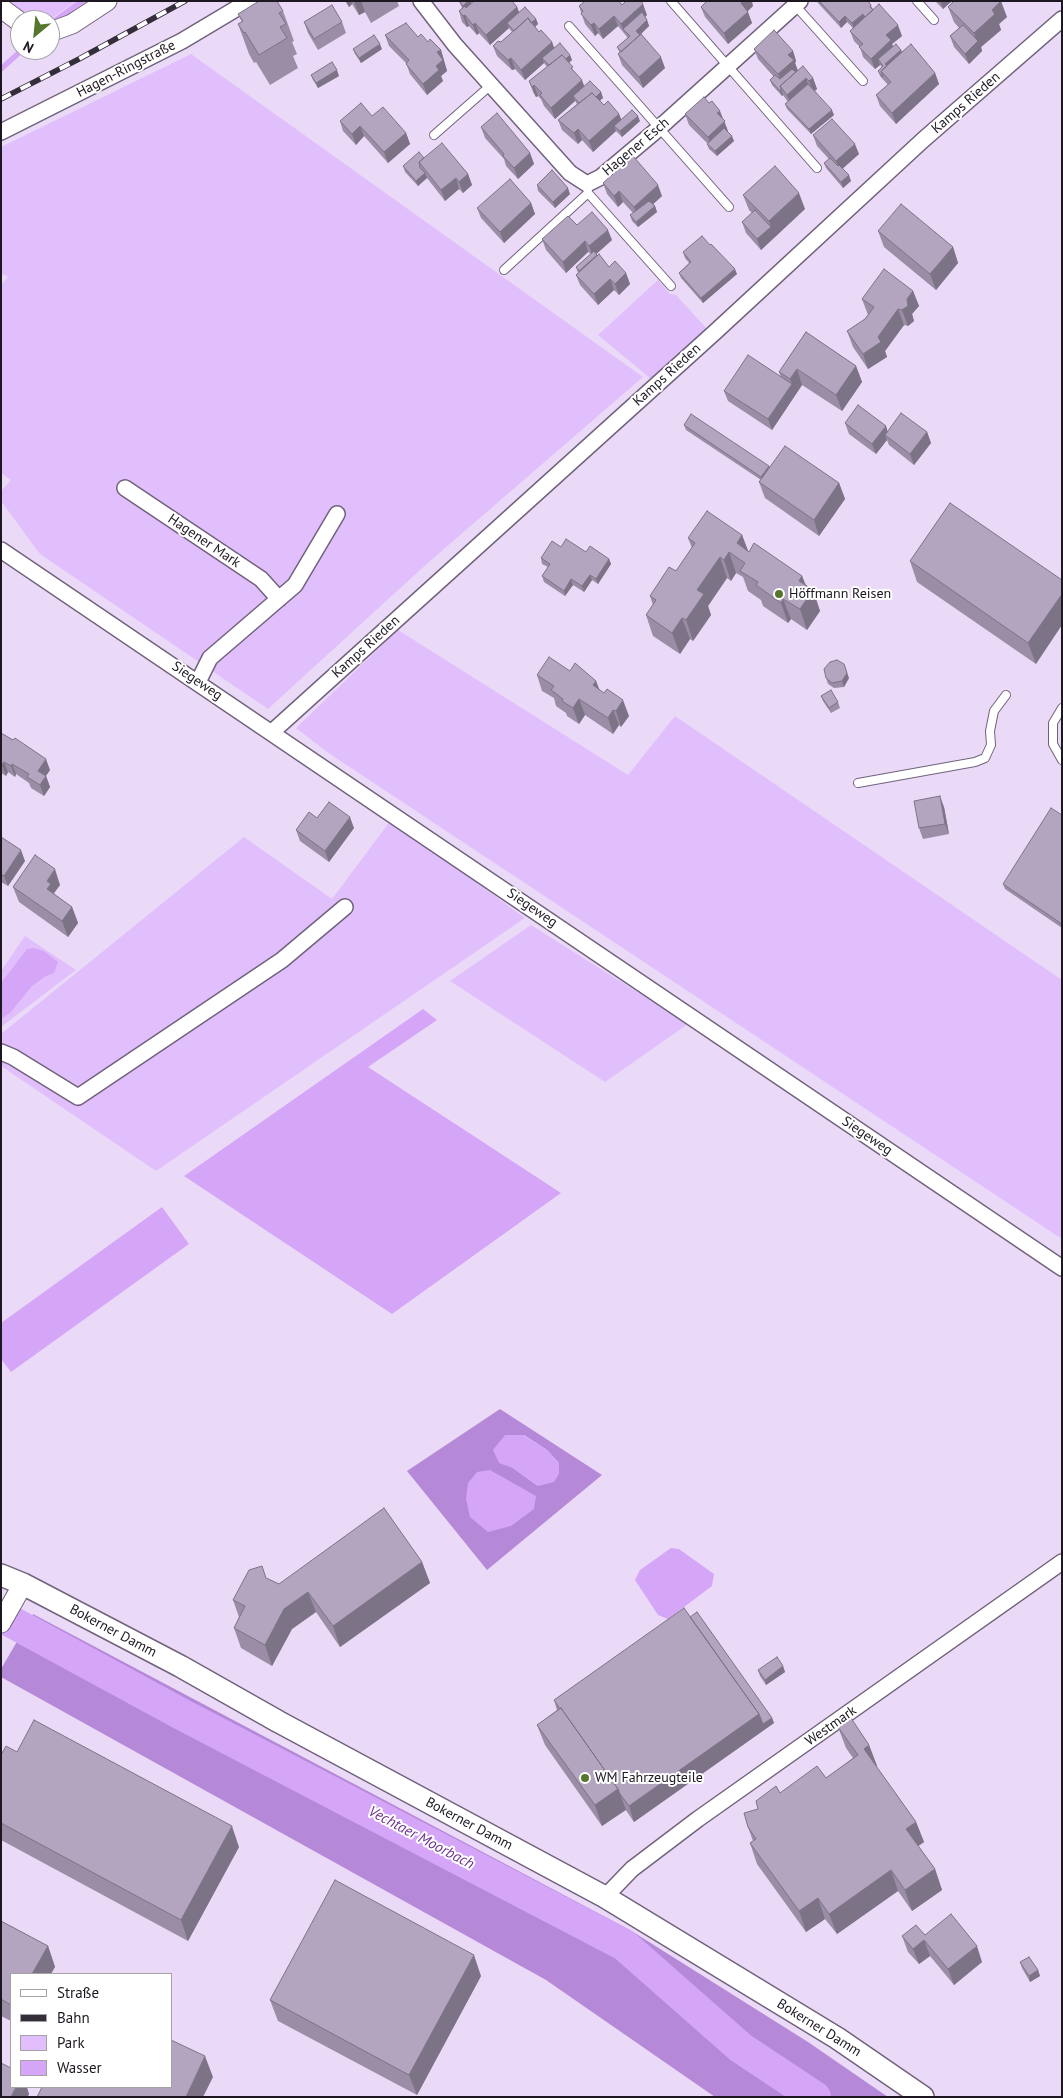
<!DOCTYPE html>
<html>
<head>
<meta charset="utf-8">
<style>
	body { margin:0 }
	#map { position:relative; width:1063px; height:2098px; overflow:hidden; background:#eadaf8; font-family:"PT Sans",sans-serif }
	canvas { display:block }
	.frame { position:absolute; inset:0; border:2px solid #1d1721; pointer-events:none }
	.legend { position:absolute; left:10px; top:1973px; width:162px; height:115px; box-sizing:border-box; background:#fff; border:1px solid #a5a2a6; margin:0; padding:6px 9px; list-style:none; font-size:15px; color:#1d1721 }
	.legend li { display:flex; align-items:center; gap:10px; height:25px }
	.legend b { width:25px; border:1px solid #a5a2a6 }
	.north { position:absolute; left:10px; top:10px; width:50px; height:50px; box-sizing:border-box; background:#fff; border:1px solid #a5a2a6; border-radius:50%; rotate:208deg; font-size:14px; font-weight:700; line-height:20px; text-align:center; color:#1d1721 }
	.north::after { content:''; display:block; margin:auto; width:18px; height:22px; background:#55762d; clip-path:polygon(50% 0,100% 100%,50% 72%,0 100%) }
</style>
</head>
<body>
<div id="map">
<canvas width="1063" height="2098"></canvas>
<div class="frame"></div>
<ul class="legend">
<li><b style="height:6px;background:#fff"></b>Straße</li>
<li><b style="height:6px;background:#342d3a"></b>Bahn</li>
<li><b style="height:14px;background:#e1bffc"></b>Park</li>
<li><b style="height:14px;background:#d5a6f8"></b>Wasser</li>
</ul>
<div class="north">N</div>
</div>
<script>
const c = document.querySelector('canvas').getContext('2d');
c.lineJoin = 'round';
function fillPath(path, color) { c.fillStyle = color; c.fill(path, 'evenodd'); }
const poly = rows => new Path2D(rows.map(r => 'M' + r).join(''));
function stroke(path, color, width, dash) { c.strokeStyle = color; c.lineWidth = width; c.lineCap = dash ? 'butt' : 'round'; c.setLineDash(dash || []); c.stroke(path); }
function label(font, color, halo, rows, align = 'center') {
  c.font = font + ' "PT Sans",sans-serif'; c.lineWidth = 4; c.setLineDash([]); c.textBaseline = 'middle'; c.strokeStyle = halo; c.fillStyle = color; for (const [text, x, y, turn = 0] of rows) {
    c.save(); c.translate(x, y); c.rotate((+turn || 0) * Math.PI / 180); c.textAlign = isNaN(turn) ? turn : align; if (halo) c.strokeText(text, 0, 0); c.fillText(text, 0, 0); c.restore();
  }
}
fillPath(poly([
	[3,1,76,1,49,20,33,20,24,17],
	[191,54,643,377,430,561,268,709,40,554,1,501,1,491,11,480,1,473,1,285,8,277,1,273,1,147],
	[658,280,670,294,676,295,707,329,651,379,598,335],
	[398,630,628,775,675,716,1062,980,1062,1239,327,752,296,728],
	[391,820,525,918,156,1171,1,1066,1,1034,244,837,332,899],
	[531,925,688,1024,605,1082,450,981],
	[25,936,76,970,1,1027,1,971]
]), '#e1bffc');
fillPath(poly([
	[500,1409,602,1475,487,1570,407,1471],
	[524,1435,547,1450,559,1463,538,1486,513,1468],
	[33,1614,630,1930,808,2042,888,2097,715,2097,546,1980,1,1677,1,1669]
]), '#b688d8');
fillPath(poly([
	[34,948,44,951,58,962,54,973,46,976,32,986,10,1013,1,1019,1,983,27,949],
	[423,1009,437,1020,368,1067,561,1193,392,1314,184,1176],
	[162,1207,189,1244,11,1372,1,1359,1,1323],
	[505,1435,523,1435,547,1450,559,1463,559,1474,554,1482,538,1486,513,1468,499,1463,493,1450],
	[490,1470,536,1496,534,1509,511,1526,488,1532,470,1517,466,1499,468,1483,477,1472],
	[671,1548,679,1549,714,1574,712,1586,668,1619,658,1615,635,1580,640,1570]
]), '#d5a6f8');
stroke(poly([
	[53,22,82,1],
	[1,69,22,50]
]), '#d5a6f8', 5.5);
stroke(poly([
	[1,1616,183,1715,624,1945,741,2048,815,2097]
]), '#d5a6f8', 32);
const service = poly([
	[671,1,817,168],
	[917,1,934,20],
	[794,4,863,81],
	[569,26,729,207],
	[434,135,491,85],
	[587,184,588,193,671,286],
	[504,270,588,193],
	[1062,708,1053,723,1053,744,1062,760],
	[858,783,975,762,985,758,991,745,990,731,994,711,1006,695]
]);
const minor = poly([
	[421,1,455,45,570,173,587,184,601,177,658,129,800,1],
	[1,132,182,41,249,1],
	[125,488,261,579,279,599],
	[1,550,1062,1268],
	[198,682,210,658,295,585,337,514],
	[272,732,714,333,923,140,1062,19],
	[1,1052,13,1057,78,1097,282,960,345,907],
	[605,1897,632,1869,698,1819,1062,1562]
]);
const tertiary = poly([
	[1,8,20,22],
	[50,32,72,24,107,1],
	[1,1623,23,1584]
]);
const secondary = poly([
	[1,1575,23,1584,180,1666,279,1722,605,1897,837,2038,923,2097]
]);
stroke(service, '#71627c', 10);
stroke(minor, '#71627c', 18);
stroke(tertiary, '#71627c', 21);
stroke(secondary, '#71627c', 24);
stroke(service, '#fff', 8);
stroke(minor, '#fff', 15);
stroke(tertiary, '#fff', 19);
stroke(secondary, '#fff', 21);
const rail = poly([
	[1,99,79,59,185,1]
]);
stroke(rail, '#342d3a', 5.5);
stroke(rail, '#fff', 4, [11]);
fillPath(poly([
	[345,1,397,1,399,6,371,23,365,12,359,15,352,4,349,7],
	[459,1,471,4,517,7,519,12,536,19,538,24,535,27,539,32,552,42,554,48,570,55,572,60,569,63,575,73,584,86,601,92,603,98,600,100,604,105,619,114,621,119,640,121,622,137,616,131,593,152,582,140,578,144,562,130,558,120,577,104,575,101,555,119,544,106,541,99,538,96,536,97,533,92,529,81,547,67,544,63,525,80,515,69,512,70,497,56,493,46,501,42,512,32,509,28,490,45,479,33,477,35,469,26,467,27,462,22,459,11,462,8],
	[817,1,868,1,873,9,902,36,892,44,893,46,901,50,902,52,935,73,939,84,896,124,880,106,876,95,888,85,880,76,878,71,882,67,880,65,875,69,863,57,860,47,854,41,850,31,853,28,847,22,841,28,818,3],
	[935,1,952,1,943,9],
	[622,5,647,15,645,17,647,20,649,26,639,35,665,68,643,88,622,65,618,54,620,53,617,47,628,38,618,26,603,39,598,33,595,36,585,24,579,6],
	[753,6,747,11,752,23,728,44,705,17,701,7],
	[948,7,1007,17,999,24,1001,30,981,47,982,51,969,64,954,47,950,36,959,28,954,22],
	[283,11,294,41,292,42,297,54,293,56,298,68,270,85,256,62,254,63,249,54,238,24,242,22,238,14],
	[304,22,342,22,346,33,318,50,308,33],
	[385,35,418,37,428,42,441,50,447,71,441,76,443,81,427,95,410,74,406,63,389,46],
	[353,49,382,49,361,63,355,54],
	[754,49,793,51,796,61,795,63,798,71,813,78,817,89,815,91,834,115,811,134,787,109,785,104,788,102,783,95,782,96,772,85,770,80,774,77,758,59],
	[311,75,339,76,318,88,313,80],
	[685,114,724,120,728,132,734,141,717,156,709,149,707,144,707,143,689,125],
	[372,116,406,133,410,144,388,163,364,136,356,145,343,131,340,121],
	[481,127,530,153,534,164,518,179,506,166,504,159,485,138],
	[813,135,859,154,843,168,851,181,843,188,826,168,824,163,829,159,817,146],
	[424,158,468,174,472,185,463,193,459,189,445,201,427,178,418,186,405,172,403,166],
	[603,183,662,196,653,204,655,206,657,212,638,227,632,221,630,215,633,213,623,202,618,207,607,194],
	[537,185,570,194,555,208,538,191],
	[743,195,805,209,761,250,746,233,742,222,752,213,749,210],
	[531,203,535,214,504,243,481,218,477,208],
	[577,225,612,240,596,254,609,267,626,273,630,284,619,295,614,290,598,305,580,285,576,275,578,273,576,267,591,254,588,252,566,273,546,250,542,239],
	[878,231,953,247,958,263,936,290,884,247],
	[710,245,737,274,703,303,681,278,679,273,689,263,685,258,683,252],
	[913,291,919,306,912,314,914,321,908,326,904,325,885,351,887,357,868,369,853,347,847,331,865,319,868,315,862,299],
	[806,332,856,366,862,382,842,411,802,385,772,430,728,401,724,391,781,377,779,372],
	[845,423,886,426,887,431,927,432,931,443,914,465,889,445,887,440,876,454,849,434],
	[684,425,769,466,770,468,839,483,845,499,819,536,765,498,759,482,761,480,686,430],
	[742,535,748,551,802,576,806,585,813,590,820,611,807,630,791,619,788,623,763,606,761,600,748,591,743,577,736,573,731,581,727,578,708,606,711,615,693,641,690,639,680,654,653,636,646,615,653,605,650,596,676,571,692,548,688,538],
	[561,547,586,552,609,559,611,564,598,584,592,580,584,592,573,585,565,596,544,582,542,576,548,567,542,564,541,558],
	[910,561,1062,580,1036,664,917,582],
	[570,671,596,681,599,690,629,716,621,727,619,725,613,734,585,715,579,724,567,716,566,713,556,706,554,698,542,691,537,675],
	[826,678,849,678,844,687,834,688,828,684],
	[821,696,838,702,840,708,831,713,823,701],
	[1,733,50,770,46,776,50,787,44,796,31,788,29,783,16,774,15,777,8,772,6,776,1,773],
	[944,807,949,834,923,839,919,828],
	[1062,815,1062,928,1005,889,1003,884],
	[317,818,354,828,329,862,300,841,296,830],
	[1,837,25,861,8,886,1,882],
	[60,885,54,893,55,895,72,907,78,923,68,937,19,902,13,887],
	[422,1562,430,1583,340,1647,316,1612,292,1629,272,1666,241,1648,234,1628,239,1617,233,1600,267,1578,279,1584],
	[690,1617,772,1718,774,1723,634,1822,625,1809,602,1826,545,1745,537,1725,557,1710,554,1700],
	[783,1666,785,1672,766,1685,760,1676,758,1670],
	[838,1727,869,1745,877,1766,876,1766,916,1822,924,1842,918,1846,935,1869,942,1890,912,1911,898,1891,837,1934,825,1919,806,1932,757,1864,750,1843,753,1841,748,1827,758,1809,780,1793,826,1778,853,1758,846,1748],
	[1,1755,239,1847,188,1941,1,1840],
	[1,1921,48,1946,55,1967,11,1974,11,2021,1,2016],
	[925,1935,982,1962,954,1985,930,1956,919,1964,908,1952,902,1936],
	[1020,1962,1038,1970,1040,1976,1030,1982,1022,1968],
	[481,1976,417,2095,278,2021,270,2000]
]), '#9a8da5');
fillPath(poly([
	[346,1,351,1,352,4,349,7],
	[354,1,361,1,365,12,359,15],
	[468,1,471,1,472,5,465,11,463,6],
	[743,1,752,1,753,6,745,14,741,3],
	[940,1,952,1,943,9],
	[1001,1,1007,17,999,24,1001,30,981,47,982,51,969,64,965,54,977,42,974,33,992,10],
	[643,4,647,15,627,33,623,29,621,24],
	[517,7,521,17,507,23,509,28,490,45,486,35],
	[748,12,752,23,728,44,724,33],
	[863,14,865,19,854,29,852,23],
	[465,15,469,26,467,27,463,16],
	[614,16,618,26,603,39,599,29],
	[845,16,847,22,841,28,839,22],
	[536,19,538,24,519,40,517,35],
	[647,20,649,26,638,37,636,31],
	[475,23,479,33,477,35,473,25],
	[594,23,598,33,595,36,591,25],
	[898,25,902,36,892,44,895,51,878,59,880,65,875,69,871,59,886,35],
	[552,42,556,53,542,58,544,63,525,80,521,70],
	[380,44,382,49,361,63,359,58],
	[441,50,447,71,441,76,443,81,427,95,423,84,436,66,437,52],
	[901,50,903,55,887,70,885,64],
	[793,51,796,61,795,63,798,71,782,85,778,74,788,55],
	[570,55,572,60,554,75,552,70],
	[661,57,665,68,643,88,639,77],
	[511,58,515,69,512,70,508,60],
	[337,70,339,76,318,88,316,83],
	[935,73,939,84,896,124,892,113],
	[806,78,810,89,791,106,787,95],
	[813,78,817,89,813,92,809,81],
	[582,80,586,91,573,96,575,101,555,119,551,108],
	[534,85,538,96,536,97,532,87],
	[781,89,783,95,782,96,780,91],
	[601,92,603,98,585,113,583,108],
	[832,110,834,115,811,134,809,129],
	[720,111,728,131,712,147,708,137,717,113],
	[619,114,623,124,614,126,616,131,593,152,589,141],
	[638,116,640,121,622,137,620,131],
	[360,126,364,136,356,145,352,134],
	[578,129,582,140,578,144,574,133],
	[406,133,410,144,388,163,384,152],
	[732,136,734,141,717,156,715,151],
	[855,144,859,154,840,171,836,161],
	[530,153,534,164,518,179,514,168],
	[425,173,427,178,418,186,416,181],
	[468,174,472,185,463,193,459,182],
	[849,175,851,181,843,188,841,182],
	[456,178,459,189,445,201,441,190],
	[658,185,662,196,638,218,634,207],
	[568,188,570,194,555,208,553,202],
	[619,191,623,202,618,207,614,196],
	[799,193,805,209,761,250,757,239,771,227,769,221],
	[531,203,535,214,504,243,500,232],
	[655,206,657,212,638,227,636,222],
	[608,230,612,240,593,257,589,246],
	[585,241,588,252,566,273,563,262],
	[953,247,958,263,936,290,930,274],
	[735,269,737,274,703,303,701,298],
	[626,273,630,284,619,295,615,284],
	[610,279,614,290,598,305,594,294],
	[913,291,919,306,912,314,914,321,908,326,902,310,907,299],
	[898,309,904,325,885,351,887,357,868,369,863,354,878,337],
	[856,366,862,382,842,411,836,395],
	[797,369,802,385,772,430,768,419,792,384,790,379],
	[886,426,889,436,885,435,887,440,876,454,872,444],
	[927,432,931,443,914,465,910,454],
	[769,466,771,471,763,482,761,477],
	[839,483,845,499,819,536,814,520],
	[742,535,750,556,737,543],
	[729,552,736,573,731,581,724,560],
	[720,557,727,578,708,606,711,615,693,641,686,620,697,590],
	[609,559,611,564,598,584,596,579],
	[590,575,592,580,584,592,582,586],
	[802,576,809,595,813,590,820,611,807,630,800,609,799,581],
	[571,579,573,585,565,596,564,591],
	[1062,594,1062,625,1036,664,1028,643],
	[783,599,791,619,788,623,781,603],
	[682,618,690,639,680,654,672,633],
	[844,664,849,678,844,687,842,681],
	[596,681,602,696,593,685],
	[579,699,585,715,579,724,573,708],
	[623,700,629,716,621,727,616,711],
	[613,710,619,725,613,734,608,718],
	[46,759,50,770,42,781,38,771],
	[4,762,8,772,6,776,2,765],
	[12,764,16,774,15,777,11,766],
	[46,776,50,787,44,796,40,785],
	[940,796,944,807,949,834,945,824],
	[350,817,354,828,329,862,325,851],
	[21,850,25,861,8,886,4,876],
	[55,869,60,885,54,893,57,900,47,889,47,881],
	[72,907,78,923,68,937,62,921],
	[422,1562,430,1583,340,1647,333,1626],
	[308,1592,316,1612,292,1629,272,1666,265,1645,284,1609],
	[783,1666,785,1672,766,1685,765,1680],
	[759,1714,772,1718,774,1723,634,1822,629,1806],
	[869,1745,877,1766,872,1770,864,1749],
	[618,1789,626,1810,602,1826,595,1805],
	[916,1822,924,1842,914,1849,906,1829],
	[232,1826,239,1847,188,1941,181,1920],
	[935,1869,942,1890,912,1911,905,1890],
	[891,1870,898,1891,837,1934,829,1914],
	[818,1898,825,1919,806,1932,799,1911],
	[924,1940,930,1956,919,1964,913,1949],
	[48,1946,55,1967,51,1974,32,1974],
	[977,1946,982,1962,954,1985,948,1969],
	[474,1955,481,1976,417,2095,409,2075],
	[1038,1970,1040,1976,1030,1982,1029,1976],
	[205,2056,213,2077,203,2097,186,2097],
	[16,2087,27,2087,29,2094,28,2097,11,2097]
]), '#7d7386');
const building = poly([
	[259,1,277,1,283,11,279,13,286,24,280,27,287,38,259,55,245,32,244,33,238,24,243,21,238,14,259,1],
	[459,1,468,1,463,6,459,1],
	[474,1,512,1,517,7,486,35,475,23,473,25,465,15,463,16,459,11,465,6,466,8,474,1],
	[585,1,619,1,622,5,626,1,641,1,643,4,621,24,614,16,599,29,594,23,591,25,581,14,583,11,579,6,585,1],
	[707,1,743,1,741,3,748,12,724,33,701,7,707,1],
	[819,1,868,1,871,5,870,7,873,10,865,17,863,14,852,23,845,16,839,22,819,1],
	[954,1,1001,1,992,10,995,14,974,33,948,7,954,1],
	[879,4,898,25,886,35,891,40,871,59,859,47,863,44,850,31,879,4],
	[332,5,342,22,314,39,304,22,332,5],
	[525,7,536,19,531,23,528,18,514,31,507,23,525,7],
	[642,12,647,20,636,31,640,35,621,52,617,47,630,36,623,29,642,12],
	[528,18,539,32,541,30,552,42,521,70,511,58,508,60,493,46,498,41,501,42,528,18],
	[406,23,418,37,421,34,428,42,430,39,441,50,437,52,443,60,436,66,439,70,423,84,406,64,409,60,385,35,406,23],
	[963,25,978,41,965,54,950,36,963,25],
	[774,30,793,51,788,55,794,60,778,74,754,49,774,30],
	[641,34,661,57,639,77,618,54,641,34],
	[374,35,380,44,359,58,353,49,374,35],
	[560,43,570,55,566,59,562,55,549,65,542,58,560,43],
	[896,44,901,50,885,64,887,66,881,71,883,77,878,71,883,66,878,59,896,44],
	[911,44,935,73,892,113,876,95,891,82,881,71,911,44],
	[562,55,573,67,571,68,582,80,551,108,540,95,542,93,534,85,532,87,529,81,562,55],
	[332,62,337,70,316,83,311,75,332,62],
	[803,66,813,78,809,81,806,78,787,95,780,86,803,66],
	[792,69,796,72,780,86,781,89,780,91,770,80,775,75,780,79,792,69],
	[590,81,601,92,596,97,592,93,579,103,573,96,590,81],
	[808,84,832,110,809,129,785,104,808,84],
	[592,93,604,105,608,101,619,114,589,141,578,129,574,133,558,120,592,93],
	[704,97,709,103,712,101,720,111,717,113,725,121,708,137,685,114,704,97],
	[361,103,372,116,383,107,406,133,384,152,360,126,352,134,340,121,361,103],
	[632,110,638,116,620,131,614,126,632,110],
	[497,113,530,153,514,168,503,156,504,154,481,127,497,113],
	[832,119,855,144,836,161,813,135,832,119],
	[724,128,732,136,715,151,707,144,724,128],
	[442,143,468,174,459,182,456,178,441,190,419,162,442,143],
	[419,152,424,158,419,162,420,168,425,173,416,181,403,166,419,152],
	[633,156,658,185,634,207,619,191,614,196,603,183,633,156],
	[830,158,838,166,839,165,849,175,841,182,824,163,830,158],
	[775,166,799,193,769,221,743,195,775,166],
	[552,170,568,188,553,202,537,185,552,170],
	[510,179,531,203,500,232,477,208,510,179],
	[649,201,655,206,636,222,630,215,649,201],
	[901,204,953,247,930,274,878,231,901,204],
	[755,210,771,227,757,239,742,222,755,210],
	[592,212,608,230,589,246,585,241,563,262,542,239,568,216,577,225,592,212],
	[702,236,710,245,711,244,735,269,701,298,679,273,691,262,683,252,702,236],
	[594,251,597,255,579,271,576,267,594,251],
	[599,254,609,267,615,261,626,273,615,284,610,279,594,294,576,275,599,254],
	[884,269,913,291,907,299,908,306,902,310,898,309,878,337,881,342,863,354,847,331,865,319,874,307,862,299,884,269],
	[806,332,856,366,836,395,797,369,790,379,779,372,806,332],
	[748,355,792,384,768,419,724,391,748,355],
	[858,405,886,426,872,444,845,423,858,405],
	[901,413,927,432,910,454,885,435,901,413],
	[691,414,769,466,761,477,684,425,691,414],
	[785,446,839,483,814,520,759,482,785,446],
	[950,503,1062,580,1062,594,1028,643,910,561,950,503],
	[707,511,742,535,737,543,749,552,754,543,802,576,799,581,813,590,800,609,783,599,781,603,756,585,758,582,740,571,745,563,729,552,724,560,720,557,697,590,704,594,686,620,682,618,672,633,646,615,656,600,650,596,669,567,676,571,695,543,688,538,707,511],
	[566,539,586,552,590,546,609,559,596,579,590,575,582,586,571,579,564,591,542,576,550,564,541,558,552,541,561,547,566,539],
	[549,657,570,671,575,663,596,681,593,685,604,693,607,689,623,700,616,711,613,710,608,718,579,699,573,708,562,701,563,699,551,690,554,686,537,675,549,657],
	[837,660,844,664,847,673,842,681,832,683,826,678,824,669,830,662,837,660],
	[831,690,838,702,829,708,821,696,831,690],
	[1,733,13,740,15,738,46,759,38,771,46,776,40,785,27,777,29,774,12,764,11,766,4,762,2,765,1,765,1,733],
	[940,796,945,824,919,828,914,801,940,796],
	[329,802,350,817,325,851,296,830,309,812,317,818,329,802],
	[1051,808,1062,815,1062,924,1003,884,1051,808],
	[1,837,21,850,4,876,1,874,1,837],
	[35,855,55,869,47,881,51,884,47,889,72,907,62,921,13,887,35,855],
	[384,1508,422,1562,333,1626,308,1592,284,1609,265,1645,234,1628,245,1606,233,1600,249,1570,262,1566,266,1578,279,1584,384,1508],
	[684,1608,759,1714,629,1806,620,1794,618,1789,561,1708,560,1709,554,1700,684,1608],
	[697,1612,772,1718,763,1724,759,1714,690,1617,697,1612],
	[777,1657,783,1666,765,1680,758,1670,777,1657],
	[561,1708,618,1789,595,1805,537,1725,561,1708],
	[851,1718,869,1745,864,1749,916,1822,906,1829,935,1869,905,1890,891,1870,829,1914,818,1898,799,1911,750,1843,756,1839,748,1827,744,1813,758,1809,756,1801,776,1786,780,1793,817,1766,826,1778,858,1755,838,1727,851,1718],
	[34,1720,232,1826,181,1920,1,1823,1,1755,6,1746,17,1752,34,1720],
	[335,1880,474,1955,409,2075,270,2000,335,1880],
	[951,1914,977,1946,948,1969,924,1940,913,1949,902,1936,916,1925,925,1935,951,1914],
	[1,1921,48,1946,32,1974,11,1974,11,2005,1,1999,1,1921],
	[1029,1957,1038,1970,1029,1976,1020,1962,1029,1957],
	[171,2040,205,2056,186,2097,37,2097,42,2087,171,2087,171,2040],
	[1,2063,11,2068,11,2087,16,2087,11,2097,1,2097,1,2063]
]);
fillPath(building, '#b3a4c0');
stroke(building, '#7d7386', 1);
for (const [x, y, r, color] of [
	[779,594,5,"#55762d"],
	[585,1778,5,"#55762d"]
]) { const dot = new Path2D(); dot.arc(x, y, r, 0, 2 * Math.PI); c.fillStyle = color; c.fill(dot); stroke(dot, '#fff', 2); }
label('14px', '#1d1721', '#fff', [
	["Hagen-Ringstraße",126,69,-27],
	["Kamps Rieden",966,103,-41],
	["Hagener Esch",636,147,-40],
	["Kamps Rieden",667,375,-42],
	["Hagener Mark",204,541,34],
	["Kamps Rieden",366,647,-42],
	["Siegeweg",197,681,34],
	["Siegeweg",532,908,34],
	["Siegeweg",867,1136,34],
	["Bokerner Damm",113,1631,28],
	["Westmark",831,1726,-35],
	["Bokerner Damm",469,1824,28],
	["Bokerner Damm",819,2028,32]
]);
label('14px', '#1d1721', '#fff', [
	["Höffmann Reisen",789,594],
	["WM Fahrzeugteile",595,1778]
], 'left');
label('italic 15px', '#6b328f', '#fff', [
	["Vechtaer Moorbach",421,1838,28]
]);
</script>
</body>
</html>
